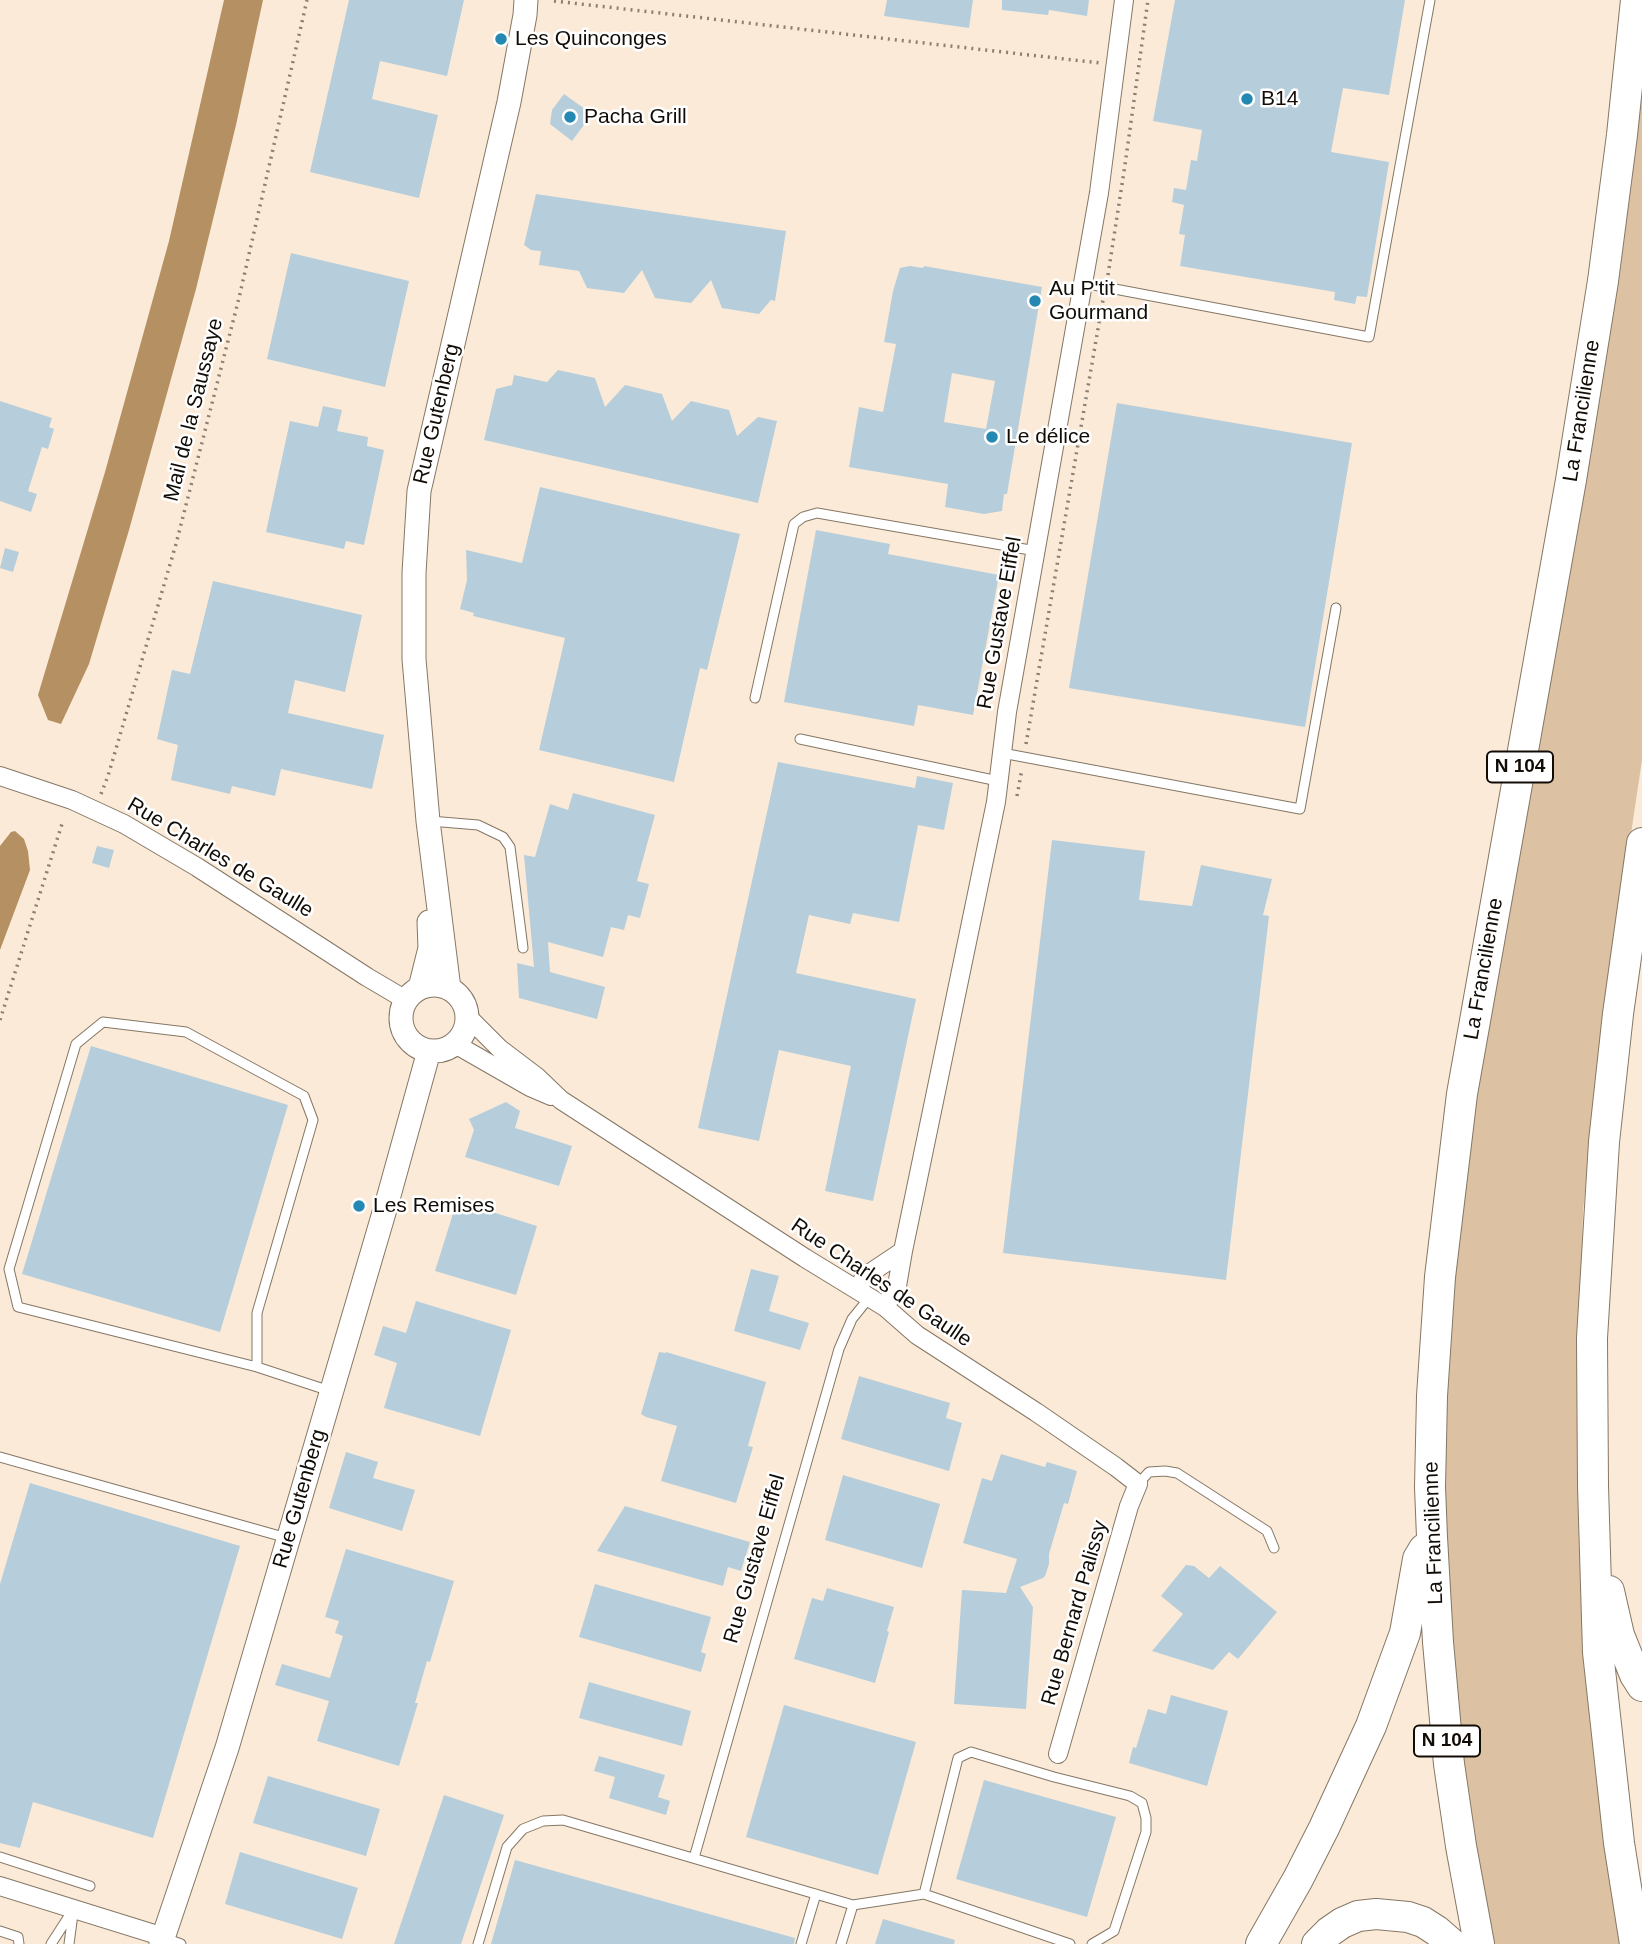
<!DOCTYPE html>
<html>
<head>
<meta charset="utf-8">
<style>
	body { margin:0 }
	canvas { display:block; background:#fbead7 }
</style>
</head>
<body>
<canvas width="1642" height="1944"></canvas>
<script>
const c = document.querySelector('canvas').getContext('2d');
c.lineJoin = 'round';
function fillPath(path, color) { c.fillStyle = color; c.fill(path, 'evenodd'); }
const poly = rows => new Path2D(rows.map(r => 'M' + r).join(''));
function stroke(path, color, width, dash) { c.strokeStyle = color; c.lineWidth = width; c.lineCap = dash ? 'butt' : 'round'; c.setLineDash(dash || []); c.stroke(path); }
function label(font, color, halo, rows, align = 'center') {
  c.font = font + ' Helvetica,sans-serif'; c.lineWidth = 5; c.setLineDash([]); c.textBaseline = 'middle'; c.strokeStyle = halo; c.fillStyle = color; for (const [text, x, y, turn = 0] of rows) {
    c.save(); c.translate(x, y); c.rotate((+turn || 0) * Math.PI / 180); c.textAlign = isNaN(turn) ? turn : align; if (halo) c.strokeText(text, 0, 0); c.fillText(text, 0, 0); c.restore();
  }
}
fillPath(poly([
	[1642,54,1642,760,1598,1055,1583,1212,1580,1317,1624,1944,1491,1944,1460,1759,1444,1574,1443,1457,1451,1278,1475,1081]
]), '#dcc2a2');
fillPath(poly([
	[224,0,263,0,236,125,196,289,129,530,89,664,61,724,48,720,38,695,105,472,169,241],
	[15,831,24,839,28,851,30,870,0,950,0,846,11,832]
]), '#b59062');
fillPath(poly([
	[349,0,464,0,447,76,380,61,372,99,438,115,419,198,310,172],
	[887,0,973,0,969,28,884,16],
	[1002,0,1089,0,1087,16,1049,10,1048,15,1002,10],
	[1175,0,1405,0,1389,95,1343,88,1331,152,1389,162,1367,297,1357,296,1355,304,1334,300,1335,292,1180,266,1185,235,1179,234,1184,205,1172,202,1174,188,1186,190,1191,160,1197,161,1202,130,1153,121],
	[564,94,592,114,572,141,550,124,552,110],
	[536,194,786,231,775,301,771,300,759,314,722,308,711,280,691,303,655,298,642,270,624,293,587,288,579,271,539,265,541,251,531,250,524,245],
	[291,253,409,281,385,387,267,359],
	[910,266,923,268,924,266,1042,287,1007,494,1004,494,1002,511,984,514,945,507,948,484,849,467,859,407,883,412,896,344,884,342,893,291,900,268],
	[952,373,995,381,986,429,944,422],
	[558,370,595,378,605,407,625,385,662,394,672,421,691,401,729,410,737,436,758,417,777,421,758,503,484,440,496,389,512,385,514,375,547,382],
	[0,401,52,418,49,427,54,429,48,449,42,447,28,491,37,494,31,512,0,501],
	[1117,403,1352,443,1305,727,1069,688],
	[323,406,342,410,337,431,368,437,367,446,384,450,364,545,346,541,344,549,266,532,290,421,318,427],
	[540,487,740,534,707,670,700,668,674,782,539,750,565,638,473,616,474,613,460,609,467,580,466,550,522,563],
	[816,530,890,544,888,554,999,575,973,715,918,705,914,726,784,702],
	[5,548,19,552,13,572,0,568],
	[213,581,362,615,345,692,295,680,288,713,384,735,372,789,281,769,275,796,232,786,230,794,171,780,178,745,157,739,172,670,190,674],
	[778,762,915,788,917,776,953,783,944,830,918,825,899,922,853,913,850,924,809,915,796,973,916,999,873,1201,825,1191,851,1066,779,1050,759,1141,698,1128],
	[573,793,655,815,637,881,649,884,640,918,628,915,624,930,611,927,603,957,548,942,550,972,605,987,597,1019,519,998,517,963,534,967,524,855,535,857,550,804,568,810],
	[1052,840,1145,851,1139,900,1192,906,1201,865,1272,879,1263,915,1269,916,1226,1280,1003,1253],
	[97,846,114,850,109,868,92,863],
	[91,1046,288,1105,220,1332,22,1274],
	[506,1102,520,1111,515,1128,572,1146,559,1186,465,1157,474,1130,469,1119],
	[457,1201,537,1226,516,1295,435,1271],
	[751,1269,779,1276,769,1311,809,1323,800,1350,734,1331],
	[416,1301,511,1330,480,1436,384,1408,397,1363,374,1355,383,1326,406,1333],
	[659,1352,666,1353,666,1352,766,1382,748,1446,753,1447,736,1503,661,1481,677,1426,646,1417,641,1414],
	[859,1376,950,1403,946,1418,962,1423,949,1471,841,1439],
	[346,1452,378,1462,373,1478,415,1490,402,1531,329,1508],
	[1001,1454,1045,1467,1047,1462,1077,1471,1068,1504,1064,1503,1049,1554,1049,1564,1045,1576,1043,1578,1020,1587,1033,1607,1026,1709,954,1704,962,1590,1006,1593,1017,1559,963,1543,982,1478,992,1481],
	[843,1475,940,1504,922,1568,825,1540],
	[30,1483,240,1546,153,1838,33,1802,20,1848,0,1843,0,1584],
	[625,1506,750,1542,741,1571,728,1567,723,1586,597,1551],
	[346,1549,454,1581,430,1662,427,1661,415,1703,418,1703,399,1766,317,1741,329,1701,275,1685,282,1664,330,1678,343,1636,335,1633,339,1621,325,1617],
	[1186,1565,1194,1566,1209,1578,1220,1566,1277,1612,1238,1659,1229,1652,1213,1670,1152,1651,1183,1614,1161,1596],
	[595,1584,711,1617,701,1652,706,1654,701,1672,579,1637],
	[827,1588,894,1607,887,1631,889,1632,875,1683,794,1659,812,1598,823,1601],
	[589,1682,691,1711,682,1746,579,1718],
	[1171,1695,1228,1711,1207,1786,1129,1763,1133,1747,1136,1748,1148,1709,1166,1714],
	[784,1705,916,1742,878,1875,746,1837],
	[599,1756,665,1775,658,1797,670,1801,666,1815,609,1798,615,1777,594,1771],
	[268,1776,380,1809,366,1856,253,1823],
	[984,1780,1116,1817,1087,1917,956,1879],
	[444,1795,504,1815,461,1944,394,1944],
	[240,1852,358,1888,342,1939,225,1904],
	[515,1860,795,1938,794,1944,491,1944],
	[883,1919,955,1940,954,1944,875,1944]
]), '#b6cedb');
const service = poly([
	[1083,283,1369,337,1430,0],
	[755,698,794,524,803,517,817,513,1036,551],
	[800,739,998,781],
	[1002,753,1300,809,1336,608],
	[430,821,478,825,503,837,510,847,523,948],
	[257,1367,257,1313,313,1120,304,1096,186,1032,103,1022,76,1044,9,1269,18,1307,257,1367,330,1391],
	[0,1457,287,1538],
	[1138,1484,1149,1472,1165,1471,1177,1473,1267,1531,1274,1548],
	[0,1857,90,1886],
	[694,1858,839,1349,852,1319,869,1298],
	[924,1894,1070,1944],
	[0,1931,18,1937,19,1944],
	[165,1938,181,1944],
	[51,1944,73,1910],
	[69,1944,73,1914],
	[478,1944,507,1847,523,1829,543,1821,563,1820,853,1905],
	[801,1944,816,1894],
	[841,1944,853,1905,924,1894,958,1758,971,1752,1054,1777,1130,1796,1142,1803,1146,1818,1146,1832,1114,1931,1092,1944]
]);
const minor = poly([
	[0,776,72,800,124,824,197,867,367,977,406,1000],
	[467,1016,500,1049,537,1077,561,1100,805,1258,885,1307,917,1335,1036,1412,1116,1467,1138,1484,1129,1506,1058,1754],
	[455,1044,530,1087,551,1096],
	[856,1289,867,1275,903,1251],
	[885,1307,897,1286,903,1251,996,802,1007,712,1099,193,1124,0],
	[0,1886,164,1937]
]);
const tertiary = poly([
	'401 1018a33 33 0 1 1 66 0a33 33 0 1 1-66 0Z',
	[420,988,430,948,429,922],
	[449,989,428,821,414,659,414,573,419,491,509,102,525,15,526,0],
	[161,1944,227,1748,388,1199,429,1051]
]);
const trunk = poly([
	[1609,1591,1619,1635,1635,1675,1642,1686],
	[1261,1944,1298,1879,1324,1828,1371,1726,1405,1633,1418,1559,1424,1549],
	[1317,1944,1329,1932,1342,1923,1358,1916,1376,1914,1408,1917,1423,1922,1437,1931,1452,1944],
	[1479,1944,1461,1846,1449,1764,1438,1642,1432,1537,1430,1487,1432,1396,1440,1277,1462,1094,1571,480,1603,281,1622,135,1636,0],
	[1635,1944,1619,1843,1598,1652,1593,1486,1592,1338,1604,1142,1618,1014,1642,843]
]);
stroke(service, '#857765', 11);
stroke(minor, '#857765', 20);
stroke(tertiary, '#857765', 25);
stroke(trunk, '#857765', 32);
stroke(poly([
	[554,1,1100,63],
	[1108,275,1125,165,1148,0],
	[1026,744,1103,300],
	[101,794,108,776,176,544,239,298,307,0],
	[1017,796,1022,769],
	[0,1020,62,824]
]), '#8b7f72', 3.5, [2, 5]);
stroke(service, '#fff', 9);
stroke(minor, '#fff', 18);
stroke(tertiary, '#fff', 23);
stroke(trunk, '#fff', 30);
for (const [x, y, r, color] of [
	[501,39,7,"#2489b2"],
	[1247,99,7,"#2489b2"],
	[570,117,7,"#2489b2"],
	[1035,301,7,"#2489b2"],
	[992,437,7,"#2489b2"],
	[359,1206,7,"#2489b2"]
]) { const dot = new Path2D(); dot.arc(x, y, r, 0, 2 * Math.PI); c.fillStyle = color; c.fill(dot); stroke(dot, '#fff', 2.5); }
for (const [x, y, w] of [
	[1520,767,66],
	[1447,1741,66]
]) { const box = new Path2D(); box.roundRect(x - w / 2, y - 15.5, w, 31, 5); c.fillStyle = '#fff'; c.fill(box); stroke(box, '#120c06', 2); }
label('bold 19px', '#120c06', null, [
	["N 104",1520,767],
	["N 104",1447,1741]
]);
label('21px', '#120c06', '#fff', [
	["Les Quinconges",515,39],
	["B14",1261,99],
	["Pacha Grill",584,117],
	["Au P'tit",1049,289],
	["Gourmand",1049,313],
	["Le délice",1006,437],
	["Les Remises",373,1206]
], 'left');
label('21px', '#120c06', '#fff', [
	["Mail de la Saussaye",194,410,-76],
	["La Francilienne",1582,411,-81],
	["Rue Gutenberg",437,414,-77],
	["Rue Gustave Eiffel",1000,623,-80],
	["Rue Charles de Gaulle",220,858,31],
	["La Francilienne",1484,969,-80],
	["Rue Charles de Gaulle",881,1283,34],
	["Rue Gutenberg",300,1499,-74],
	["La Francilienne",1434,1533,-92],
	["Rue Gustave Eiffel",755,1559,-74],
	["Rue Bernard Palissy",1075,1613,-74]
]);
</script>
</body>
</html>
